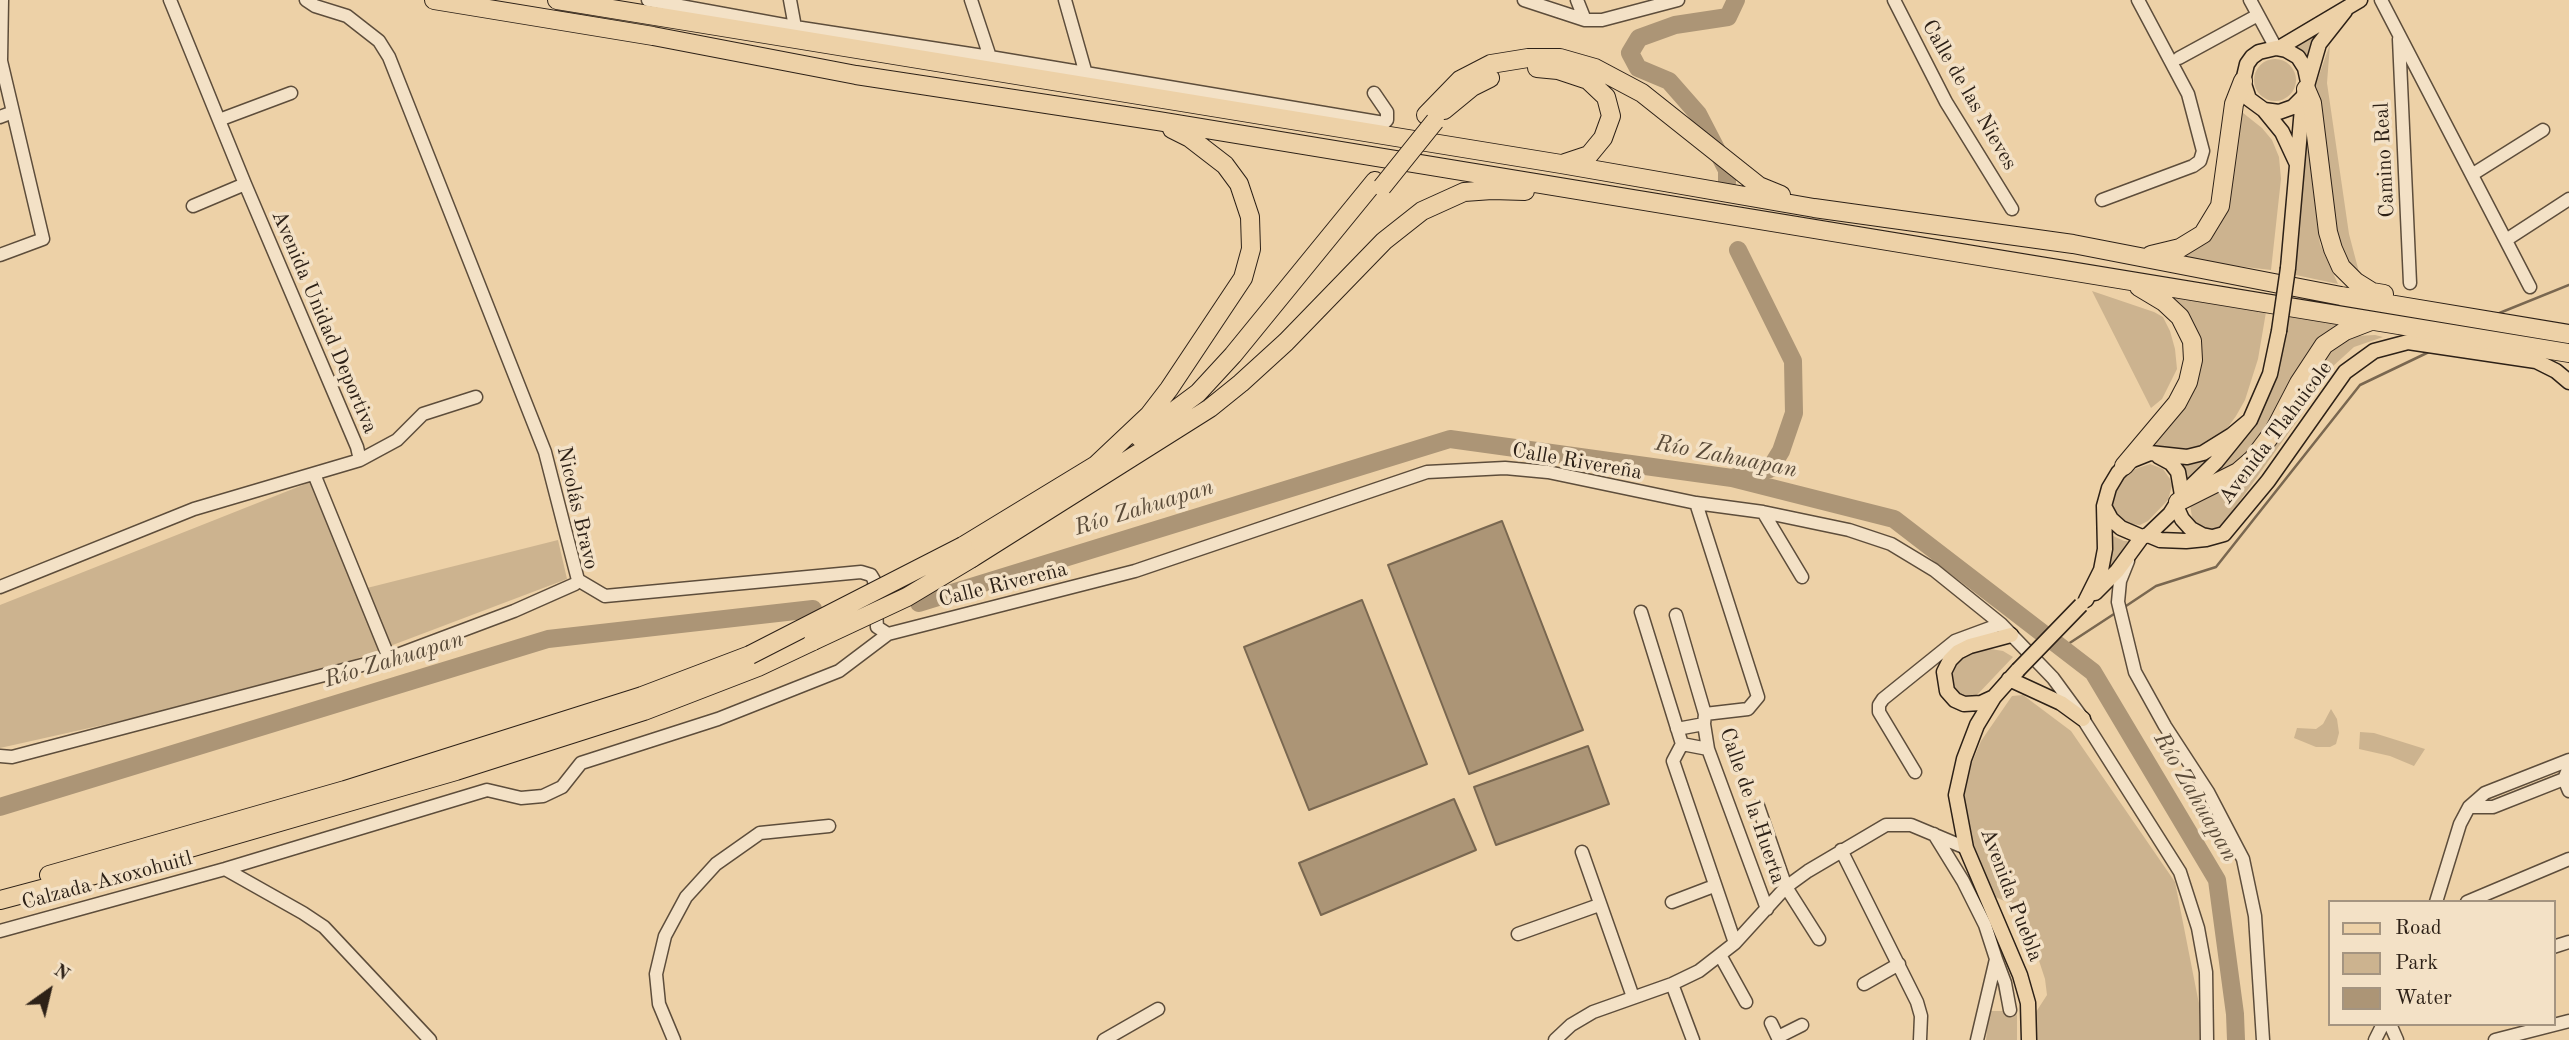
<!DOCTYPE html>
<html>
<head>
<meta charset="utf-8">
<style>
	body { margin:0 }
	#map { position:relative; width:2569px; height:1040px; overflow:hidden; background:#edd1a7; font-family:"Old Standard TT",serif }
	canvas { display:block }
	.legend { position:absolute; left:2328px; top:900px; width:228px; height:126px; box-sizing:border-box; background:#f3e1c6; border:2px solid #a49480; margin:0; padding:9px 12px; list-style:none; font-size:21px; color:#2d2117 }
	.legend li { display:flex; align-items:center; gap:14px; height:35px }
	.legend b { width:35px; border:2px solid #a49480 }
	.north { position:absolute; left:14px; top:956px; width:70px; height:70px; -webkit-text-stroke:5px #f3e1c6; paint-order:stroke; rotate:34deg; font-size:19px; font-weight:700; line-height:28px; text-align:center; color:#2d2117 }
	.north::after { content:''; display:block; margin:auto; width:24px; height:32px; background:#2d2117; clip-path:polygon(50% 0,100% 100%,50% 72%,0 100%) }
</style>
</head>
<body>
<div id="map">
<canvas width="2569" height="1040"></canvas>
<ul class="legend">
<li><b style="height:9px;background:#edd1a7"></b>Road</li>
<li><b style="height:19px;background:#ccb38f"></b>Park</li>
<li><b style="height:19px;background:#ac9576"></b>Water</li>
</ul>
<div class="north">N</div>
</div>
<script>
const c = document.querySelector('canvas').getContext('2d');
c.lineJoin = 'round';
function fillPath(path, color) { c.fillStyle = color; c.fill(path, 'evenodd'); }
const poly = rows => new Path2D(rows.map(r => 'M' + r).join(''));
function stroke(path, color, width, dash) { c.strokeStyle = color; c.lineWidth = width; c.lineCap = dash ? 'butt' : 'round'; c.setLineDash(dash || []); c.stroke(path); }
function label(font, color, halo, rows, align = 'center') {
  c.font = font + ' "Old Standard TT",serif'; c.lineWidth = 7; c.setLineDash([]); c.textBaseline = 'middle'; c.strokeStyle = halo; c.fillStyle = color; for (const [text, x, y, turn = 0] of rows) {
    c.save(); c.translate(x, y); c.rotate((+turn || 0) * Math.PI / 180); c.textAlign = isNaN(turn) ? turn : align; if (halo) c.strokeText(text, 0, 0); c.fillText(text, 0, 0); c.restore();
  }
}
fillPath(poly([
	[2324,26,2305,64,2286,47],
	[2330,44,2327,83,2349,234,2360,276,2353,271,2341,251,2334,223,2315,99,2315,87],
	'2254 80a21 21 0 1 1 42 0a21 21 0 1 1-42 0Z',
	[2238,109,2262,128,2272,140,2279,157,2281,179,2271,270,2177,259,2204,240],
	[2305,124,2320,244,2338,284,2291,274],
	[2092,291,2154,312,2163,317,2170,331,2175,349,2177,369,2162,399,2151,408],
	[2173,297,2266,312,2258,359,2245,400,2236,416,2223,434,2207,446,2189,450,2152,445,2190,390,2180,305],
	[2290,316,2345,326,2255,453,2214,476,2242,439,2275,366],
	[2375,335,2383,337,2354,347,2332,367,2302,414,2222,526,2209,532,2198,526,2192,517,2190,505,2288,419,2330,347,2357,336],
	[2215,456,2185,483,2177,462],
	[2150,464,2163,469,2170,479,2172,486,2168,500,2148,521,2140,525,2120,523,2110,504,2115,488,2132,470],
	[313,481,359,590,558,540,567,579,295,682,0,748,0,605],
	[2109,534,2124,541,2137,541,2106,575],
	[1991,649,2003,651,2013,657,1976,696,1969,699,1954,691,1951,672,1957,662,1974,651],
	[2023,695,2071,731,2175,882,2199,1004,2200,1040,2035,1040,2036,1012,2047,995,2045,979,2022,909,1989,894,1963,809,1965,779,1981,741,2012,696],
	[2331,709,2337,719,2339,733,2336,744,2330,747,2316,747,2294,738,2297,728,2316,729,2323,724],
	[2360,732,2374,733,2425,749,2414,766,2390,756,2359,749],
	[1993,971,2007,981,2017,1016,2017,1040,1986,1040,1989,1011,2004,1011]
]), '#ccb38f');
const water = poly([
	[1502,521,1583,730,1469,774,1388,565,1502,521],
	[1362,600,1427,764,1309,810,1244,647,1362,600],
	[1588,746,1609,804,1496,845,1474,787,1588,746],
	[1454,799,1476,850,1321,915,1299,863,1454,799]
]);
fillPath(water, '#ac9576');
stroke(water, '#796750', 2);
stroke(poly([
	[2497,314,2569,285],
	[2123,608,2156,586,2216,567,2360,385,2431,351],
	[2062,648,2117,612]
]), '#796750', 2.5);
stroke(poly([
	[1727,183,1727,170,1698,114,1669,81,1638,68,1630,53,1639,38,1675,25,1728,17,1736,0],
	[1735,477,1770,469,1781,451,1794,413,1793,361,1738,250],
	[919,603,1450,439,1732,478,1894,519,2093,672,2217,880,2235,1014,2236,1040],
	[0,807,548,639,813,609]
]), '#ac9576', 18);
const minor = poly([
	[170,0,245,184,357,447,360,460],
	[306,0,315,6,347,16,379,41,389,57,545,452,578,580],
	[648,0,795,27,990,57,1384,123,1387,120,1387,112,1374,93],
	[790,0,795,27],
	[971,0,990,57],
	[1065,0,1086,74],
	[1524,0,1585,20,1602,20,1678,0],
	[1577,0,1585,20],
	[1894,0,1946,102,2012,209],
	[2250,0,2276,48],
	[2381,0,2530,287],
	[2399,39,2410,283],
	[2179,58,2258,15],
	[0,117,13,112],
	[219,120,291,93],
	[2473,174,2543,130],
	[2102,200,2193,166,2200,161,2203,151,2188,94,2138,0],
	[193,206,245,184],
	[2506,240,2569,199],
	[0,255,43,239,1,61,2,0],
	[314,474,389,658],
	[1696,503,1758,697,1748,709,1705,714],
	[1763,512,1802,577],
	[2128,561,2120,581,2118,602,2135,672,2165,726,2208,792,2243,859,2255,916,2263,1040],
	[578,580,605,596,861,572,871,575,874,580,877,627,888,634],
	[0,587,194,509,360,460,397,440,423,414,476,397],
	[1641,612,1682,744,1708,749],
	[1676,615,1705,714,1704,724,1708,749,1767,909],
	[1677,729,1704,724],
	[1682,744,1673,761,1735,943],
	[0,756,12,757,389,658,514,611,575,584,578,580],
	[1915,772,1879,712,1879,705,1883,699,1955,641,2001,624],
	[2567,772,2564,779,2569,791],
	[1758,806,1786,887,1819,939],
	[2469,807,2493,807,2569,777],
	[1934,834,1963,881,1985,925,1996,959,1977,1040],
	[1841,850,1917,1002,1921,1016,1920,1040],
	[1582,852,1633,997],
	[225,869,303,913,324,927,430,1040],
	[1672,902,1714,886],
	[2436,902,2460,824,2469,807,2485,793,2569,760],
	[2467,902,2569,859],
	[0,931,225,869,487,790,521,798,543,796,562,787,581,763,718,719,839,671,888,634,1135,571,1427,472,1505,468,1548,472,1696,503,1763,512,1849,530,1891,544,1934,570,2001,624,2053,678,2083,719,2180,872,2198,928,2206,972,2207,1040],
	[1518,934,1599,905],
	[2553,947,2569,942],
	[1720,955,1746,1002],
	[1996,959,2005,983,2010,1010],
	[1672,984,1693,1040],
	[1864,984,1899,964],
	[1771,1023,1779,1040],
	[2390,1024,2397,1040],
	[1778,1037,1802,1025],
	[674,1040,659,1004,656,974,665,936,686,897,716,864,760,833,829,826],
	[1104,1040,1158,1009],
	[1555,1040,1571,1025,1593,1012,1672,984,1699,971,1735,943,1786,887,1808,871,1886,825,1911,825,1966,848],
	[2375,1040,2383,1024],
	[2495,1040,2569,1021]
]);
const major = poly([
	[2279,48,2360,0],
	[2308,82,2305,68,2298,57,2286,50,2276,48,2259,52,2252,57,2247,64,2243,81,2249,99,2264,110,2279,112,2293,107,2303,97,2306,89,2319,44,2345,11],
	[2264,110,2282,132,2296,162],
	[2288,268,2303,97],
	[2182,495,2216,462,2250,420,2270,374,2279,331],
	[2104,506,2111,519,2121,528,2142,537,2148,535,2160,540,2186,541,2206,539,2224,534,2268,481,2345,372,2374,351,2408,342,2536,361,2556,371,2569,382],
	[2176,506,2182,519,2191,529,2202,535,2212,537],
	[2148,535,2170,514,2182,495,2178,472,2171,463,2158,456],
	[2095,593,2117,571,2142,537],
	[2086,600,2101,570,2105,549,2104,506,2109,488,2118,473,2130,461,2150,453,2187,457,2203,453,2232,435,2250,420],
	[2018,670,1994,697,1977,725,1964,759,1956,795,1966,848,2020,975,2028,1003,2029,1040],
	[2009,679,2061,703,2083,719],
	[1994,697,1981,703,1964,704,1955,700,1947,691,1944,672,1950,660,1958,652,1970,646,2011,635]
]);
const highway = poly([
	[434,0,653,36,856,75,1158,121,2569,353],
	[557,0,1561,164,1814,208,2073,244,2341,296,2569,334],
	[1537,68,1558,70,1588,80,1606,97,1611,116,1603,138,1589,155,1565,163],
	[2306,89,2312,103,2328,232,2333,249,2341,267,2356,282,2372,292,2384,294],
	[1444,110,1472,87,1490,78],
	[1426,115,1460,80,1491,64,1528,58,1560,58,1595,68,1642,93,1759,186,1781,195],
	[2151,255,2180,248,2203,234,2220,206,2234,104,2243,81],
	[1139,437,1198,393,1233,355,1375,181],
	[1096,465,1149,415,1169,389,1243,278,1251,249,1250,217,1239,184,1225,165,1190,138,1172,129],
	[2124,466,2177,403,2188,382,2193,360,2192,341,2180,317,2164,302,2139,287],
	[2178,502,2238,472,2253,459,2274,431,2299,383,2324,345,2345,331,2371,321],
	[963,546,1101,462],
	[972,558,1210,408,1241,383,1286,342,1384,241,1422,211,1464,192,1492,190,1525,191],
	[49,875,345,790,642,696,750,655],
	[0,900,124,867,456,771,644,711,758,667,813,641]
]);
stroke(minor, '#5d4d3b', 15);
stroke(major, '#2d2117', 17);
stroke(highway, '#2d2117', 20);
stroke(minor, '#f3e1c6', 12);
stroke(major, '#edd1a7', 14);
stroke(highway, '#edd1a7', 18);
const majorBridge = poly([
	[2279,331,2288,268],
	[2018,670,2081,605]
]);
const highwayBridge = poly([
	[1382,187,1435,121],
	[813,641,907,597,972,558],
	[750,655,963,546]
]);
stroke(majorBridge, '#2d2117', 17, []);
stroke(highwayBridge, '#2d2117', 20, []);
stroke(majorBridge, '#edd1a7', 14);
stroke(highwayBridge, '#edd1a7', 18);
label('21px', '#2d2117', '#f3e1c6', [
	["Calle de las Nieves",1969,95,60],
	["Camino Real",2385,160,-93],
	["Avenida Unidad Deportiva",324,322,67],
	["Avenida Tlahuicole",2276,433,-53],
	["Calle Rivereña",1577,462,10],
	["Nicolás Bravo",577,508,77],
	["Calle Rivereña",1003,585,-14],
	["Calle de la Huerta",1752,806,71],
	["Calzada Axoxohuitl",107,881,-15],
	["Avenida Puebla",2011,895,69]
]);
label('italic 23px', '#594a38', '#f3e1c6', [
	["Río Zahuapan",1726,457,11],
	["Río Zahuapan",1144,508,-17],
	["Río Zahuapan",394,660,-17],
	["Río Zahuapan",2195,797,60]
]);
</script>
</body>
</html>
